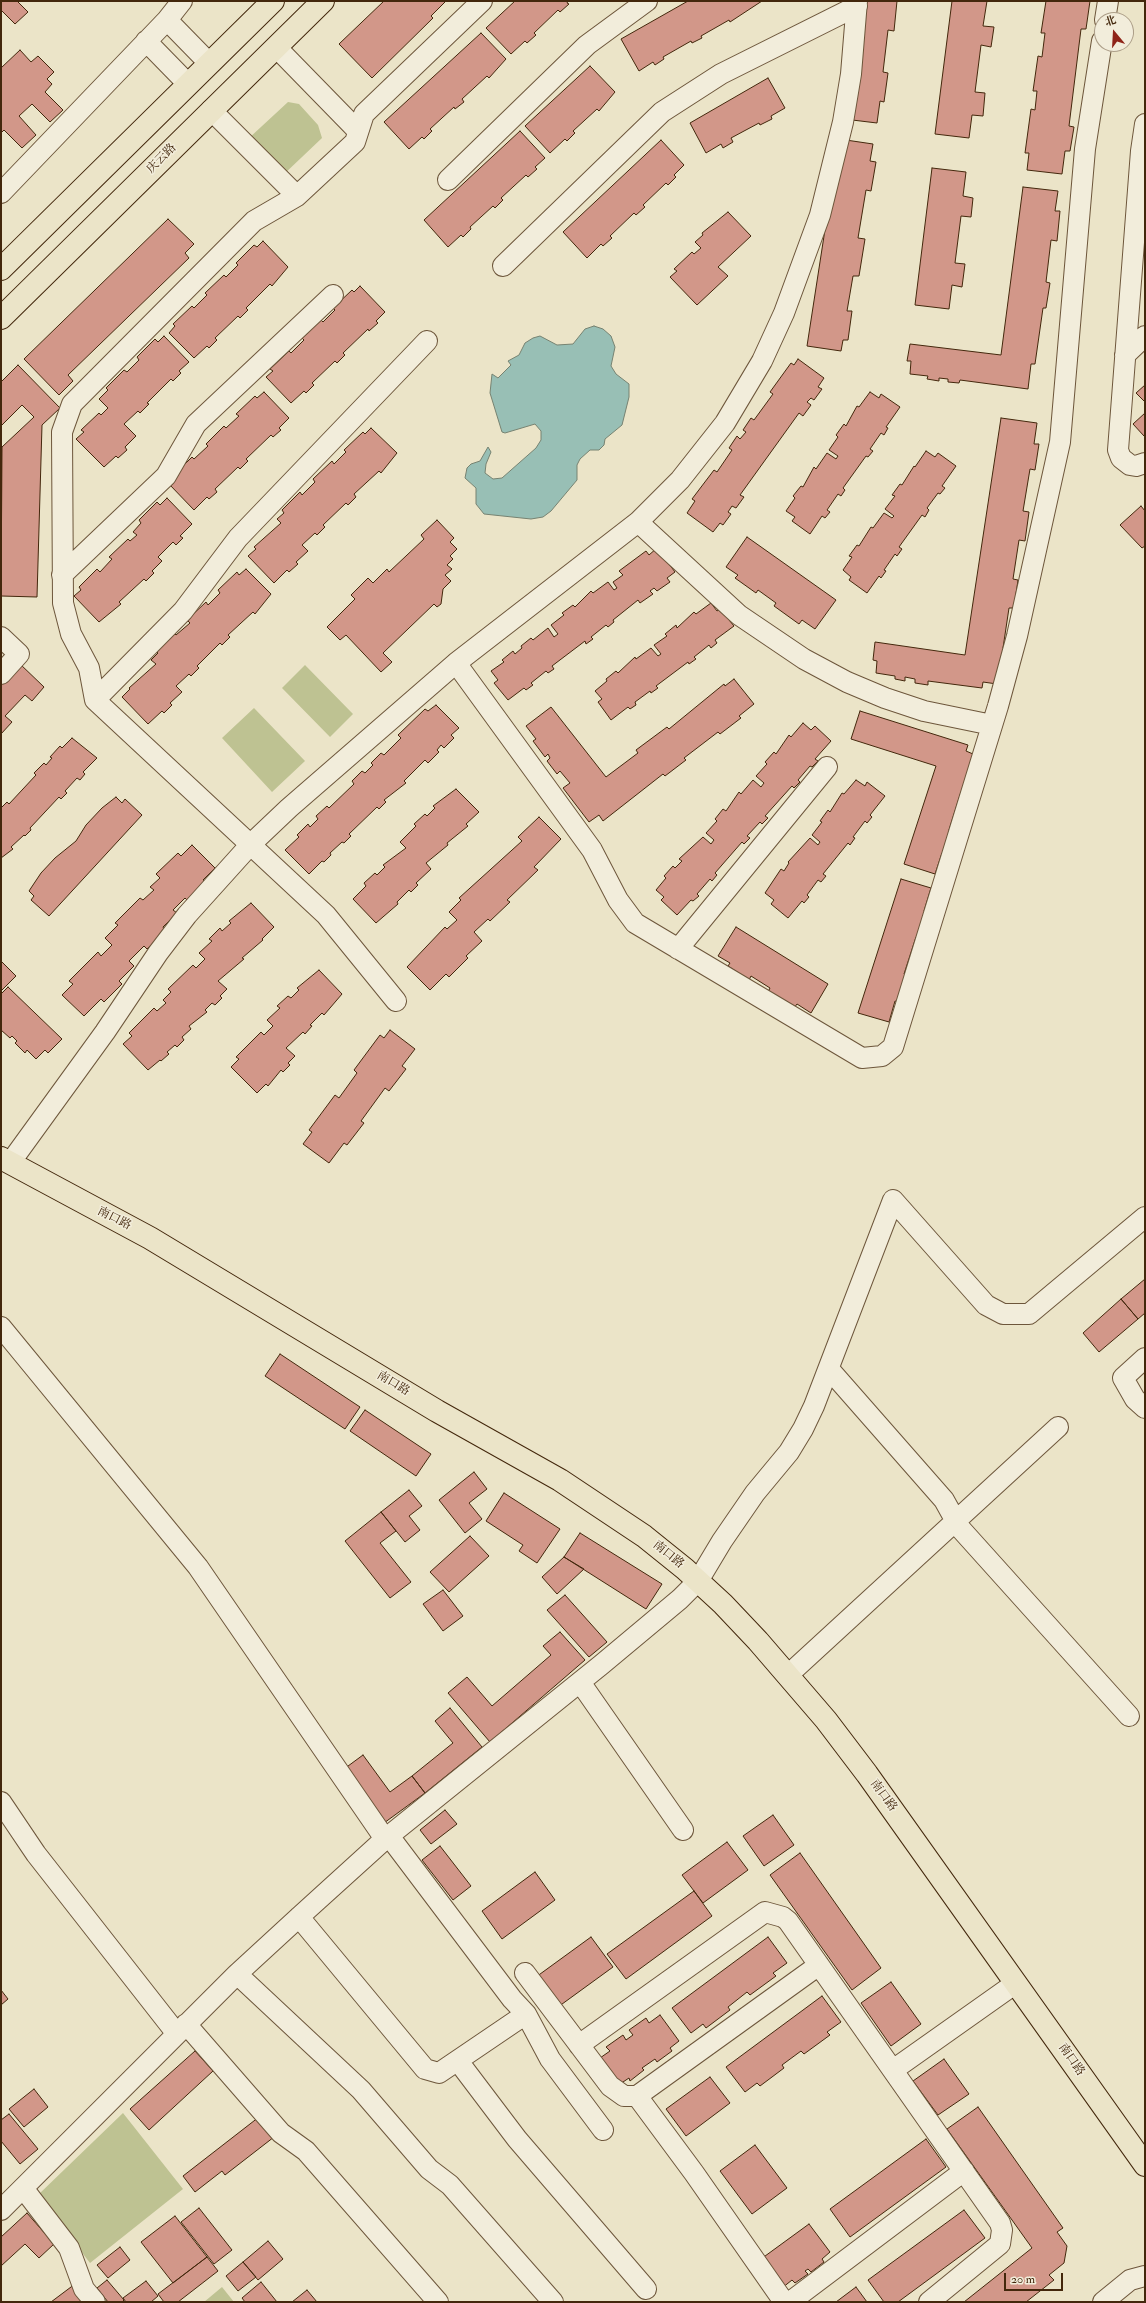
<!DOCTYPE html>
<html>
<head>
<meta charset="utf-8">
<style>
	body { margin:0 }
	#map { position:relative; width:1146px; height:2303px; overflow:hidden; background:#ebe4c8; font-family:"IM FELL Double Pica","Noto Serif SC",serif }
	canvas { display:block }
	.frame { position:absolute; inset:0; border:2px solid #43270c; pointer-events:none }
	.north { position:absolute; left:1094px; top:12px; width:40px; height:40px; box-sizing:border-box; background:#f2eddb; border:1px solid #ac9e88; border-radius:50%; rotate:342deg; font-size:11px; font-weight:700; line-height:16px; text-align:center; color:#43270c }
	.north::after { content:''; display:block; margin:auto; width:14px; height:18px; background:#8f2418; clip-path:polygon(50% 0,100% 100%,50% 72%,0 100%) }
	.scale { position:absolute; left:1004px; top:2273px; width:59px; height:18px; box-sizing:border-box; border:2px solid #43270c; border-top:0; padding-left:5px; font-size:12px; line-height:14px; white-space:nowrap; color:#43270c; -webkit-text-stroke:3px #f2eddb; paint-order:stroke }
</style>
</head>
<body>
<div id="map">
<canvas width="1146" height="2303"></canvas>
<div class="frame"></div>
<div class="north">北</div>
<div class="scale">20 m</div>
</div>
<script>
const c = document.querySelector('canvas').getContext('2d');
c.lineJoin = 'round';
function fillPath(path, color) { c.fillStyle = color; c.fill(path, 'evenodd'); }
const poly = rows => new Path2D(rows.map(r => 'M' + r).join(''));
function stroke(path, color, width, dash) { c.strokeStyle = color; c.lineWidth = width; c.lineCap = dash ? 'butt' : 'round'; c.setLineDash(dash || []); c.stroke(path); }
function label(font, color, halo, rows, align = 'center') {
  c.font = font + ' "IM FELL Double Pica","Noto Serif SC",serif'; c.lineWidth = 3; c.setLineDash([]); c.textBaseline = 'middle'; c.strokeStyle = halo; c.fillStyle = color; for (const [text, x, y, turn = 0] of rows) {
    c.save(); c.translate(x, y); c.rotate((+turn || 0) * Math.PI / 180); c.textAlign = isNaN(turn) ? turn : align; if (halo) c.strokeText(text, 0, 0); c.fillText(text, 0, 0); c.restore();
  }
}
fillPath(poly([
	[288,102,299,104,318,125,322,138,282,176,248,139],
	[305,665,353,714,330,737,282,688],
	[254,708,305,761,272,792,222,738],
	[123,2113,183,2189,90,2263,38,2195],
	[222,2287,234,2302,204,2302]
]), '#bec292');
const water = poly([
	[594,326,603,329,611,336,615,347,611,366,616,374,629,384,629,397,622,425,605,439,604,445,599,450,590,450,580,459,577,465,577,480,551,511,543,517,531,519,484,514,476,504,476,488,465,478,467,468,471,464,480,461,488,447,491,452,486,464,485,473,493,479,502,478,536,448,541,440,541,431,535,424,505,433,502,432,490,393,492,374,498,378,511,365,508,361,519,355,525,343,533,338,540,336,557,345,573,344,585,329,594,326]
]);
fillPath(water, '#98bfb5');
stroke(water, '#768271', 1);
const building = poly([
	[1,1,17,1,28,12,15,24,1,10,1,1],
	[384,1,446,1,431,16,433,18,372,78,339,44,384,1],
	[515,1,568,1,567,3,569,4,560,12,558,10,534,33,536,35,527,43,525,41,511,54,486,28,515,1],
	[688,1,762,1,730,22,729,20,701,36,702,38,692,43,691,41,663,57,664,59,655,65,653,62,639,71,621,39,688,1],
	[857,1,897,1,894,31,888,30,883,72,888,73,884,102,880,101,877,123,844,119,857,1],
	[952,1,987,1,983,26,994,27,991,47,981,45,975,92,985,93,983,116,972,115,969,138,935,134,952,1],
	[1046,1,1090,1,1086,29,1081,29,1069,126,1074,127,1070,151,1065,151,1062,174,1027,170,1029,153,1025,153,1031,109,1035,110,1037,91,1033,91,1038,56,1042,57,1045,33,1041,33,1046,1],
	[481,33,506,59,489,78,487,76,462,99,464,102,455,109,454,107,430,129,432,131,424,139,422,137,409,149,384,122,481,33],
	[20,50,31,62,38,56,54,72,47,79,52,84,45,92,63,110,50,122,32,104,19,116,36,135,22,148,4,130,1,133,1,68,20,50],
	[590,66,615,92,599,111,597,109,573,131,575,133,567,141,565,139,550,153,525,126,590,66],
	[768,78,785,108,771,116,772,119,760,125,759,123,731,138,733,142,723,148,721,144,706,153,690,123,768,78],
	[520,131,545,158,535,167,537,169,528,177,526,175,501,198,503,200,495,208,493,206,470,227,471,229,463,237,461,235,448,247,424,220,520,131],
	[839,139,873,144,870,161,876,162,871,191,866,190,858,238,865,239,859,276,853,276,847,311,852,311,848,340,843,340,841,351,807,346,839,139],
	[661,140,684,165,674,175,676,177,668,185,666,183,643,205,645,207,636,215,634,213,610,236,612,238,603,246,601,244,587,258,563,232,661,140],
	[932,168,966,172,963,196,973,198,971,217,961,216,955,263,965,264,962,287,952,285,949,309,915,305,932,168],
	[1023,187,1058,191,1055,211,1060,211,1057,241,1051,240,1046,282,1050,283,1046,308,1043,308,1035,364,1031,364,1028,389,960,380,959,383,948,382,948,379,939,378,939,381,927,379,928,376,910,374,911,361,907,361,910,344,1001,355,1023,187],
	[728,212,751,236,718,267,728,276,697,305,670,277,677,271,674,269,692,252,694,254,701,248,695,242,703,235,702,233,728,212],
	[168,219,194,244,185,253,189,258,68,375,73,381,59,395,24,359,168,219],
	[263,241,288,267,272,286,270,284,246,308,248,310,240,318,238,316,215,338,217,340,209,348,207,346,194,358,169,333,175,326,173,324,192,306,194,308,207,295,205,293,224,275,226,277,238,265,236,263,254,245,257,247,263,241],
	[360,286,385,312,376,321,378,323,369,331,368,329,343,353,345,355,337,363,335,361,312,383,314,385,306,393,304,391,291,403,266,377,273,371,270,369,289,351,291,353,304,340,302,338,321,320,323,322,335,310,333,308,352,290,354,292,360,286],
	[164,336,189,362,179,371,181,373,173,381,171,379,147,403,149,404,140,413,138,411,124,424,136,436,125,447,127,450,118,458,116,456,104,467,76,439,84,432,81,430,99,413,101,415,108,408,99,399,108,390,106,388,124,370,127,372,139,360,137,357,155,339,158,342,164,336],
	[798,359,824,378,818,387,822,389,814,400,811,398,807,402,811,405,803,416,799,413,740,495,744,497,736,508,732,506,728,512,731,514,723,525,720,523,713,532,687,513,695,501,692,499,714,470,717,472,732,450,729,448,737,436,740,439,746,432,743,430,751,418,754,420,773,394,770,392,791,363,794,365,798,359],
	[18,365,60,408,42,425,37,597,1,596,2,447,34,417,22,405,1,426,1,382,18,365],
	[1145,385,1145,402,1136,393,1145,385],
	[264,392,289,418,279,428,281,430,273,437,271,435,246,459,248,461,240,469,238,467,215,489,217,492,209,499,207,497,194,510,169,484,174,475,192,457,194,459,208,446,206,444,224,426,226,428,239,416,236,414,255,396,257,398,264,392],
	[870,392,879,398,881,394,900,407,886,427,888,428,884,435,881,433,870,449,873,451,868,457,866,456,843,488,845,490,841,496,838,494,827,510,830,512,825,518,822,516,810,534,792,521,795,517,786,511,795,498,793,496,801,486,803,487,814,467,816,469,827,453,836,459,838,456,829,450,838,437,836,435,844,424,846,426,857,406,859,407,870,392],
	[1145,413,1145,435,1144,436,1133,424,1145,413],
	[1001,418,1037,423,1034,444,1039,444,1035,470,1030,469,1023,511,1029,512,1025,541,1019,540,1013,579,1018,580,1014,608,1009,608,1003,648,1006,648,997,684,983,682,982,688,928,681,928,685,915,683,915,679,905,677,905,681,895,679,895,676,876,673,877,661,873,660,875,642,965,655,1001,418],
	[371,428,397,453,381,473,379,471,354,494,356,497,348,505,346,503,323,525,325,527,317,535,315,533,302,545,308,551,296,562,298,564,289,572,287,570,274,583,248,556,256,549,254,547,281,523,277,519,284,513,282,510,300,492,302,495,315,482,313,479,332,461,334,464,346,452,344,450,363,432,365,434,371,428],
	[926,451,935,457,938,453,956,466,942,486,945,488,940,494,938,493,927,508,929,510,925,517,922,515,899,547,902,549,897,556,895,554,884,570,886,571,881,578,879,576,867,593,849,580,851,577,843,570,852,557,849,556,857,545,859,546,871,527,873,528,884,513,892,518,894,516,885,509,895,496,892,495,900,484,902,485,914,466,915,467,926,451],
	[167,498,192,524,180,536,183,538,176,545,173,542,158,557,162,561,152,571,154,573,146,581,144,579,119,602,121,604,99,622,74,596,81,590,79,587,97,569,100,572,112,559,109,557,128,539,130,541,137,535,133,532,141,523,139,520,157,502,160,505,167,498],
	[1141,506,1145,511,1145,546,1142,548,1120,525,1141,506],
	[437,520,454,538,450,542,457,549,450,556,453,559,447,565,452,569,445,575,451,581,443,589,441,604,437,607,434,604,383,653,392,662,381,672,346,635,340,640,327,627,355,599,351,595,368,578,373,583,387,569,389,572,424,539,421,535,437,520],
	[747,537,836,600,815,629,802,620,799,624,774,606,776,603,758,590,756,593,735,578,738,575,726,567,747,537],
	[657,548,675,572,667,578,670,582,657,591,654,588,650,591,653,594,640,603,638,600,613,620,614,622,608,627,606,625,591,637,593,639,586,644,585,641,552,666,554,669,548,673,546,671,531,683,533,685,526,690,524,688,508,700,494,683,498,680,491,671,504,662,502,660,513,651,515,654,522,648,521,646,531,638,533,640,548,628,554,637,558,634,551,625,564,615,562,613,573,605,575,607,591,591,593,593,608,582,614,590,617,588,613,582,623,575,619,571,646,551,649,555,657,548],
	[246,569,271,594,255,614,253,612,228,635,230,637,222,645,220,643,197,666,199,668,191,676,189,674,176,686,182,692,170,703,172,705,164,713,162,711,148,724,122,697,130,689,129,688,156,664,151,660,158,653,156,651,174,633,176,635,190,623,187,620,206,602,208,605,220,593,218,590,237,572,239,575,246,569],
	[711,603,717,611,720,609,734,626,715,640,717,643,711,648,709,645,694,657,696,659,689,664,688,662,656,686,658,688,651,693,650,691,635,702,636,705,630,709,628,707,611,720,598,702,602,699,595,691,607,681,606,679,616,671,618,673,635,657,636,659,651,648,658,656,661,654,654,645,667,636,665,634,676,625,677,628,694,612,696,614,711,603],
	[19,663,44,687,32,701,25,695,5,716,12,722,1,734,1,682,19,663],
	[734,679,754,704,739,716,741,718,720,734,718,732,684,758,686,760,665,776,663,774,603,821,599,815,589,822,563,788,570,783,560,771,557,774,547,761,550,758,548,754,545,757,533,741,536,739,526,726,551,707,606,777,638,753,636,750,667,727,669,729,724,684,725,686,734,679],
	[436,705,459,728,451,735,454,738,444,748,441,745,437,750,439,752,428,763,425,760,404,781,406,783,384,800,386,802,379,809,377,807,349,834,351,836,344,843,342,842,330,853,331,855,324,862,322,861,309,874,285,850,299,837,297,835,308,824,310,827,318,819,316,816,327,806,329,808,354,784,352,781,362,771,365,773,373,765,371,763,381,753,384,755,401,738,398,735,425,709,428,711,436,705],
	[860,711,968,745,966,751,973,754,964,793,961,792,949,830,953,831,945,854,942,853,935,874,904,864,936,766,851,739,860,711],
	[803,723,811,730,815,726,831,741,815,759,818,761,812,767,810,766,798,780,800,782,794,788,792,786,765,816,768,818,762,824,760,822,747,836,750,838,744,844,742,842,715,873,717,875,712,881,710,879,697,894,699,896,693,901,691,900,677,915,661,900,664,897,656,890,666,878,664,876,673,866,675,868,682,861,679,859,703,837,711,844,714,840,706,833,717,821,715,819,723,809,726,811,739,792,741,794,753,780,761,787,764,783,756,776,767,764,765,762,774,752,776,754,789,735,791,737,803,723],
	[72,738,97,758,83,772,85,774,80,780,77,778,65,791,67,793,61,799,59,797,30,828,31,830,25,836,24,835,11,847,13,849,1,858,1,808,7,802,9,804,36,775,34,773,44,763,46,765,52,758,50,757,60,746,62,748,72,738],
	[856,780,865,786,867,782,885,796,870,815,872,817,867,823,865,821,853,837,855,838,850,845,848,843,823,874,826,876,821,882,818,880,807,895,809,897,804,903,802,901,788,918,771,904,774,900,765,893,781,869,784,871,789,863,788,862,810,838,818,845,820,842,812,835,822,822,820,821,828,810,830,812,842,793,844,794,856,780],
	[456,789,479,812,466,824,468,826,447,843,448,845,426,863,431,869,416,883,418,885,411,892,409,890,397,902,398,904,376,923,353,899,366,886,364,883,375,873,377,875,385,867,383,865,406,848,400,842,416,826,414,824,425,814,427,816,435,808,433,806,456,789],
	[116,797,122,803,125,799,142,815,49,916,31,900,34,896,29,891,41,873,55,858,76,841,86,825,102,808,116,797],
	[539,817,561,839,534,867,538,870,507,900,510,902,490,921,488,919,474,932,482,941,466,956,468,958,449,977,446,974,430,990,407,967,445,927,447,929,457,920,449,912,461,900,459,898,522,841,518,837,539,817],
	[192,845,215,868,203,880,207,883,188,901,185,898,173,910,177,913,163,927,165,931,147,949,144,946,129,961,134,966,119,981,122,984,104,1002,101,999,84,1016,62,995,73,984,69,981,98,952,101,956,112,945,105,938,118,925,115,923,140,898,143,900,154,890,150,887,160,878,156,874,178,853,181,856,192,845],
	[901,879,931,888,924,911,930,913,922,939,916,937,904,974,911,976,902,1003,895,1001,889,1022,858,1013,901,879],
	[251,903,274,927,262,939,263,940,242,958,244,959,218,981,227,989,220,996,222,998,215,1005,212,1003,205,1010,207,1012,189,1026,191,1029,182,1037,184,1040,177,1047,175,1045,167,1052,169,1054,161,1061,160,1060,148,1070,123,1044,132,1036,129,1033,154,1008,157,1011,166,1003,163,1000,171,992,168,989,193,965,196,968,205,959,199,953,212,941,209,939,220,928,222,931,231,923,229,921,251,903],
	[736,927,828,984,811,1013,797,1004,794,1008,768,992,770,988,751,976,749,980,728,966,730,963,718,956,736,927],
	[1,961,16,976,1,991,1,961],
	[319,970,342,994,324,1015,322,1013,310,1025,312,1026,305,1034,303,1032,286,1048,295,1056,288,1063,290,1065,283,1072,281,1070,268,1086,266,1084,257,1093,231,1067,239,1059,236,1057,261,1032,264,1035,273,1026,267,1020,280,1008,277,1006,288,996,291,998,299,990,297,988,319,970],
	[8,987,62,1039,48,1053,45,1050,36,1059,27,1050,25,1053,15,1043,17,1041,12,1036,10,1038,1,1030,1,994,8,987],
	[390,1030,415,1049,402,1066,406,1069,389,1091,385,1088,361,1121,364,1123,347,1145,344,1143,329,1163,303,1144,312,1132,309,1130,335,1095,339,1098,357,1073,354,1070,380,1035,384,1038,390,1030],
	[1145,1279,1145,1313,1138,1319,1121,1299,1145,1279],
	[1121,1299,1138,1319,1099,1352,1083,1333,1121,1299],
	[280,1354,360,1407,345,1429,265,1376,280,1354],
	[365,1410,431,1454,416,1476,350,1431,365,1410],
	[474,1472,487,1489,469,1503,482,1519,465,1533,439,1500,474,1472],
	[409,1490,422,1506,409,1516,420,1530,405,1542,381,1512,409,1490],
	[504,1493,560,1529,537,1563,519,1551,523,1545,486,1521,504,1493],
	[381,1512,396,1531,380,1543,411,1582,390,1598,345,1541,381,1512],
	[580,1533,662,1584,646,1609,564,1557,580,1533],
	[470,1536,489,1556,449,1592,430,1572,470,1536],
	[564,1557,584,1569,557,1594,542,1577,564,1557],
	[443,1590,463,1616,443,1631,423,1604,443,1590],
	[565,1595,607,1642,589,1657,547,1610,565,1595],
	[560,1632,585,1660,490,1742,448,1693,467,1677,492,1706,551,1655,543,1646,560,1632],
	[450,1708,482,1747,425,1793,412,1776,453,1743,435,1721,450,1708],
	[363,1755,390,1792,412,1776,425,1793,384,1823,344,1769,363,1755],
	[445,1810,457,1824,431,1844,420,1830,445,1810],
	[773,1815,794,1845,764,1866,743,1836,773,1815],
	[727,1842,748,1870,703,1903,682,1875,727,1842],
	[440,1846,471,1886,453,1900,422,1860,440,1846],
	[800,1853,881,1968,852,1990,770,1875,800,1853],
	[535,1872,555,1900,502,1939,482,1911,535,1872],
	[694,1891,712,1916,626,1979,607,1954,694,1891],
	[591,1937,613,1967,558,2007,536,1977,591,1937],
	[768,1937,787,1963,773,1973,776,1976,750,1995,747,1992,728,2007,730,2010,706,2028,703,2024,691,2033,672,2008,768,1937],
	[891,1982,921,2024,891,2046,861,2003,891,1982],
	[1,1990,8,1999,1,2005,1,1990],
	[822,1996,841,2022,827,2032,830,2035,804,2054,801,2051,782,2065,784,2068,760,2086,757,2083,745,2092,726,2067,822,1996],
	[660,2015,679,2041,670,2048,672,2051,657,2062,655,2059,642,2068,644,2070,630,2081,629,2078,620,2084,600,2058,610,2051,606,2047,623,2035,626,2040,633,2035,629,2030,646,2018,649,2023,660,2015],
	[195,2051,213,2071,149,2130,130,2109,195,2051],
	[944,2059,969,2094,938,2115,913,2081,944,2059],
	[710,2077,730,2103,686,2136,666,2109,710,2077],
	[34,2089,48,2107,24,2127,9,2109,34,2089],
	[978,2107,1063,2228,1057,2232,1067,2246,1064,2263,1049,2275,1054,2280,1026,2302,964,2302,1032,2248,947,2129,978,2107],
	[9,2114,38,2149,20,2164,1,2141,1,2120,9,2114],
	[259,2117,274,2137,225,2175,222,2171,195,2192,183,2176,259,2117],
	[926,2139,946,2167,850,2237,830,2209,926,2139],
	[755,2145,787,2188,752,2214,720,2171,755,2145],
	[199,2208,232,2250,214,2264,181,2222,199,2208],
	[964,2210,985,2238,898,2302,884,2302,868,2280,964,2210],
	[27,2213,54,2244,39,2258,25,2244,1,2266,1,2237,27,2213],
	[175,2216,207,2257,173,2283,141,2242,175,2216],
	[809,2224,830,2252,822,2259,824,2262,811,2272,808,2269,805,2271,808,2274,795,2283,792,2280,782,2288,761,2259,809,2224],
	[268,2241,283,2259,258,2280,243,2262,268,2241],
	[120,2247,130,2260,108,2278,97,2265,120,2247],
	[207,2257,218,2271,178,2302,164,2302,158,2294,207,2257],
	[243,2262,256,2277,238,2291,226,2276,243,2262],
	[107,2280,124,2300,122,2302,108,2302,97,2288,107,2280],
	[146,2281,158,2296,151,2302,126,2302,123,2298,146,2281],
	[261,2282,277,2302,245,2302,242,2298,261,2282],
	[75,2284,88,2302,51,2302,75,2284],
	[856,2287,867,2302,836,2302,856,2287],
	[307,2290,317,2302,292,2302,307,2290]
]);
fillPath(building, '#d29789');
stroke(building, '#43270c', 1);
const minor = poly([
	[167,20,209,63],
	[1105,20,1108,1],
	[146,41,188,84],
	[276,47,358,131],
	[211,110,297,196],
	[1145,124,1141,151,1118,450,1121,458,1130,465,1136,466,1145,463],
	[448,180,587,45,647,1],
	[1,193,167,20,182,1],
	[503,266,662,112,721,74,857,6],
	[1125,355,1145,336],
	[638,522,739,615,804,659,847,682,885,698,924,711,992,725],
	[62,575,166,476,196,424,333,295],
	[1,637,19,654,1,674],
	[456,663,592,850,618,900,635,923,862,1058,882,1056,893,1047,998,706,1017,636,1060,442,1085,149,1102,41],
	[95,700,183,611,238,538,427,341],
	[678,949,827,767],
	[396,1001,326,915,95,700,89,668,71,634,63,603,62,432,72,404,254,221,297,196,355,142,364,114,482,1],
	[10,1163,105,1032,158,953,187,915,251,844,289,808,456,663,638,522,680,480,725,423,762,361,784,313,820,215,843,122,851,74,857,1],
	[1,1327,198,1567,385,1839],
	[1145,1358,1123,1378,1135,1399,1145,1408],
	[829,1369,944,1500,959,1527,1129,1716],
	[788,1675,1058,1427],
	[580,1682,683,1830],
	[1,1802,36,1854,177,2034],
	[389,1836,512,1999,526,2014,550,2059,603,2130],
	[299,1917,425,2069,439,2073,526,2014],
	[525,1973,610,2086,624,2096,637,2096,694,2173,784,2302],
	[237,1974,361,2090,429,2169,450,2185,553,2302],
	[186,2024,281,2133,306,2151,438,2302],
	[579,2045,765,1912,783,1917,788,1921,1000,2223,1002,2230,1000,2244,929,2302],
	[458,2061,517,2139,646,2289],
	[893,2070,1016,1983],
	[637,2096,819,1965],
	[23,2188,69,2248,84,2289,95,2302],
	[1,2210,237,1974,299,1917,385,1839,601,1665,680,1599,698,1581,722,1541,755,1493,789,1452,803,1429,814,1406,893,1200,986,1305,1003,1314,1029,1314,1145,1217],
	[790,2302,964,2171],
	[1103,2302,1130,2280,1145,2276]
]);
const major = poly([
	[1,269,273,1],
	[1,318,323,1],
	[1,1158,150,1238,437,1411,560,1480,644,1536,685,1569,723,1604,758,1641,826,1720,867,1774,1145,2165]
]);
stroke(minor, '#6d563b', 22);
stroke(major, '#43270c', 24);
stroke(minor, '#f2eddb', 20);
stroke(major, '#ebe4c8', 22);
label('12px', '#43270c', '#f2eddb', [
	["庆云路",162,159,-45],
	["南口路",114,1219,27],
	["南口路",393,1384,31],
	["南口路",668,1555,39],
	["南口路",883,1796,54],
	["南口路",1071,2060,55]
]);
</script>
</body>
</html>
